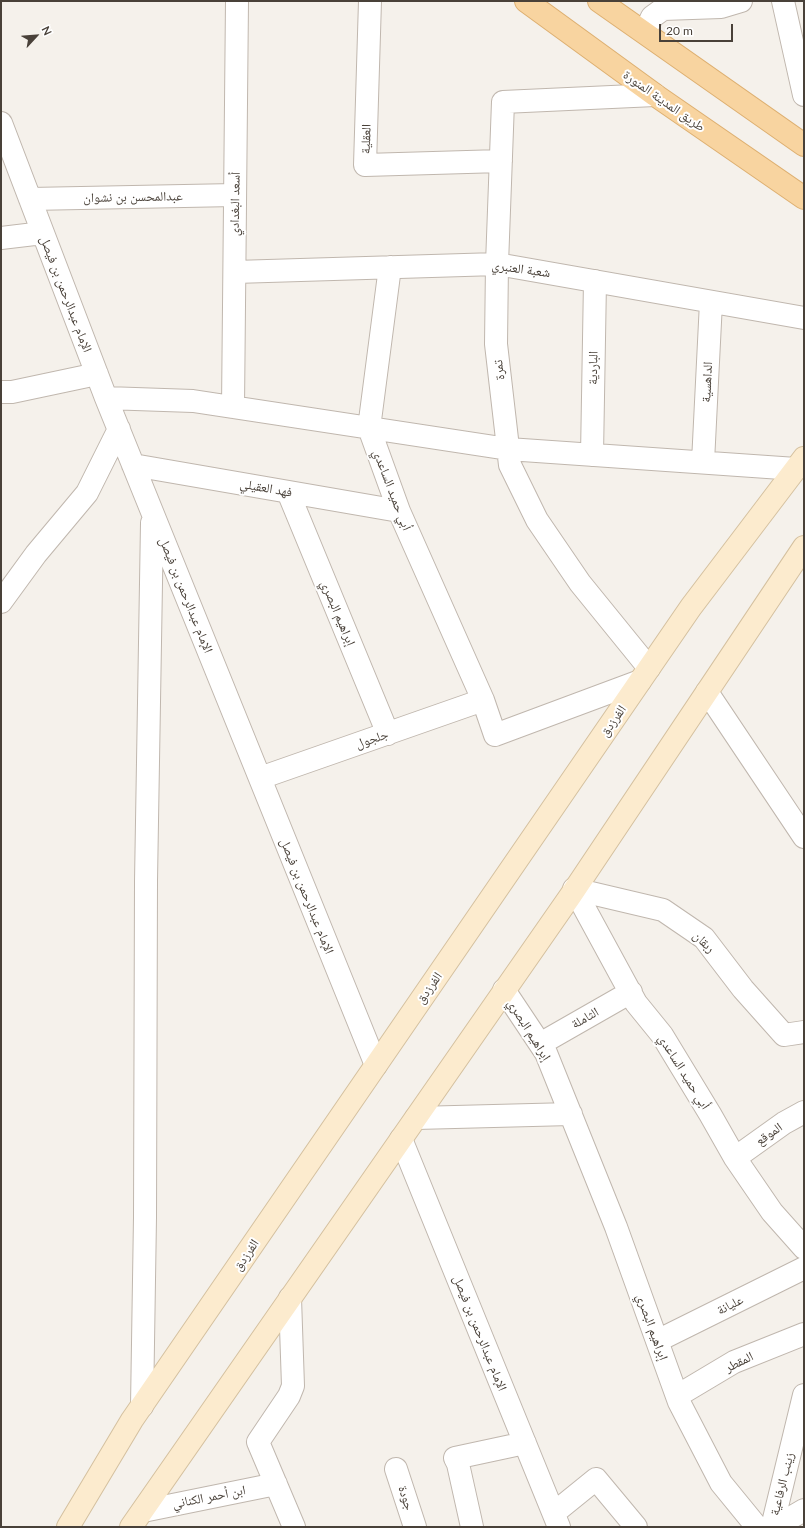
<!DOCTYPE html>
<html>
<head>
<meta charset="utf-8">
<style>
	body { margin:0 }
	#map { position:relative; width:805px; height:1528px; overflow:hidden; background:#f5f1eb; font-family:Lato,sans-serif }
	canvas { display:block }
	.frame { position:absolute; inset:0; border:2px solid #494139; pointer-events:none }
	.north { position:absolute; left:16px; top:16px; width:40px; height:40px; -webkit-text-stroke:3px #fff; paint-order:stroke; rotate:64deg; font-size:11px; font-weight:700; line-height:16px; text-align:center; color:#494139 }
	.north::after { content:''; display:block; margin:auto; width:14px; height:18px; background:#494139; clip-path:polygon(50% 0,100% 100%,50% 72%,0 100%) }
	.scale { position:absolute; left:659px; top:24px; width:74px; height:18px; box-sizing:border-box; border:2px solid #494139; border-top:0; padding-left:5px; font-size:12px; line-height:14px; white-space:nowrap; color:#494139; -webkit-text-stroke:3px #fff; paint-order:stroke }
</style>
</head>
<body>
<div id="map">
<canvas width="805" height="1528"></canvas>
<div class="frame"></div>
<div class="north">N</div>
<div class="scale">20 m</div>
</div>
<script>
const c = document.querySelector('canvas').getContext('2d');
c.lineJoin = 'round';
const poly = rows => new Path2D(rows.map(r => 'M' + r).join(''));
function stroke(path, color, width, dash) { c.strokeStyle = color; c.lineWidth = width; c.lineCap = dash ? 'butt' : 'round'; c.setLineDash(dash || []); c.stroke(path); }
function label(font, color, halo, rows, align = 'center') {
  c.font = font + ' Lato,"Noto Naskh Arabic",sans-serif'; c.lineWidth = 4; c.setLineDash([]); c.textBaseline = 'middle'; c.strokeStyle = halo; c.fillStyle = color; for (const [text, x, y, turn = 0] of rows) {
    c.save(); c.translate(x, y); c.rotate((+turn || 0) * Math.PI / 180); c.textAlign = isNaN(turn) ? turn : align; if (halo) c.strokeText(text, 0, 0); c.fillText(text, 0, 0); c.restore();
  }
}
const street = poly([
	[370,1,365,165,501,161],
	[783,1,804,95],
	[645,32,652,17,663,9,721,7,741,1],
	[1,123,106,398,376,1065],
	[30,199,235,195],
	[1,238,43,233],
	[390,267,369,428,399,511,483,700,495,735,640,681],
	[235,272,497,264,804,318],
	[1,392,12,392,97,374],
	[106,398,193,401,508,449,796,469],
	[233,407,237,1],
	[592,455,595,281],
	[703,462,711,302],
	[133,465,399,511],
	[288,492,388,734],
	[1,602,36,554,87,493,119,429],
	[649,668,580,583,537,520,510,465,496,344,497,264,503,102,655,95],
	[707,692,804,837],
	[260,778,483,700],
	[574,889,636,1003,662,1035,710,1114,735,1158,772,1212,804,1248],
	[574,889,663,910,704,938,743,989,784,1035,804,1032],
	[504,990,546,1053,616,1227,679,1402,721,1483,757,1527],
	[540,1044,631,992],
	[416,1118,571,1114],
	[401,1139,559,1527],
	[735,1158,784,1123,804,1112],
	[290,1298,293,1386,289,1396,258,1442,294,1527],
	[657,1341,804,1268],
	[677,1396,734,1362,804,1334],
	[142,1406,145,1217,146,881,152,523],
	[396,1469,415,1527],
	[143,1511,276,1484],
	[554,1513,596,1479,636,1527],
	[472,1527,458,1464,455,1458,525,1443],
	[772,1527,804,1395],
	[775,1527,804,1510]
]);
const secondary = poly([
	[68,1527,132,1420,691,607,804,458],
	[131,1527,571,895,804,547]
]);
const primary = poly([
	[526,1,655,95,804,198],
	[599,1,804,145]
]);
stroke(street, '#c0b7ae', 24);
stroke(secondary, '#d4c09f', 24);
stroke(primary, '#ddaf70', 24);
stroke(street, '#fff', 22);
stroke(secondary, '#fcebce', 22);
stroke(primary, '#f8d4a0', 22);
label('13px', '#494139', '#fff', [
	["طريق المدينة المنورة",664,101,35],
	["العقلية",366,139,-88],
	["عبدالمحسن بن نشوان",133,197,-1],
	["أسعد البغدادي",235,204,-89],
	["شعبة العنبري",521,269,8],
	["الإمام عبدالرحمن بن فيصل",66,294,69],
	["الباردية",593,368,-89],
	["تمرة",499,370,-97],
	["الداهسية",707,382,-87],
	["فهد العقيلي",266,488,10],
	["أبي حميد الساعدي",392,490,69],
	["الإمام عبدالرحمن بن فيصل",186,595,68],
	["إبراهيم البصري",338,613,67],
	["الفرزدق",613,721,-55],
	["جلجول",372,739,-19],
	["الإمام عبدالرحمن بن فيصل",307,896,68],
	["ربقان",704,942,45],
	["الفرزدق",429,988,-55],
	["الثاملة",585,1018,-30],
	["إبراهيم البصري",529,1030,58],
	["أبي حميد الساعدي",684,1072,58],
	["الموقع",769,1134,-35],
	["الفرزدق",246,1255,-56],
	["عليانة",730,1305,-27],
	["إبراهيم البصري",652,1327,70],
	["الإمام عبدالرحمن بن فيصل",480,1333,68],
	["المقطر",739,1362,-26],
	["زينب الرفاعية",782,1484,-76],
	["ابن أحمر الكناني",209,1497,-11],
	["جودة",406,1498,72]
]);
</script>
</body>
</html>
